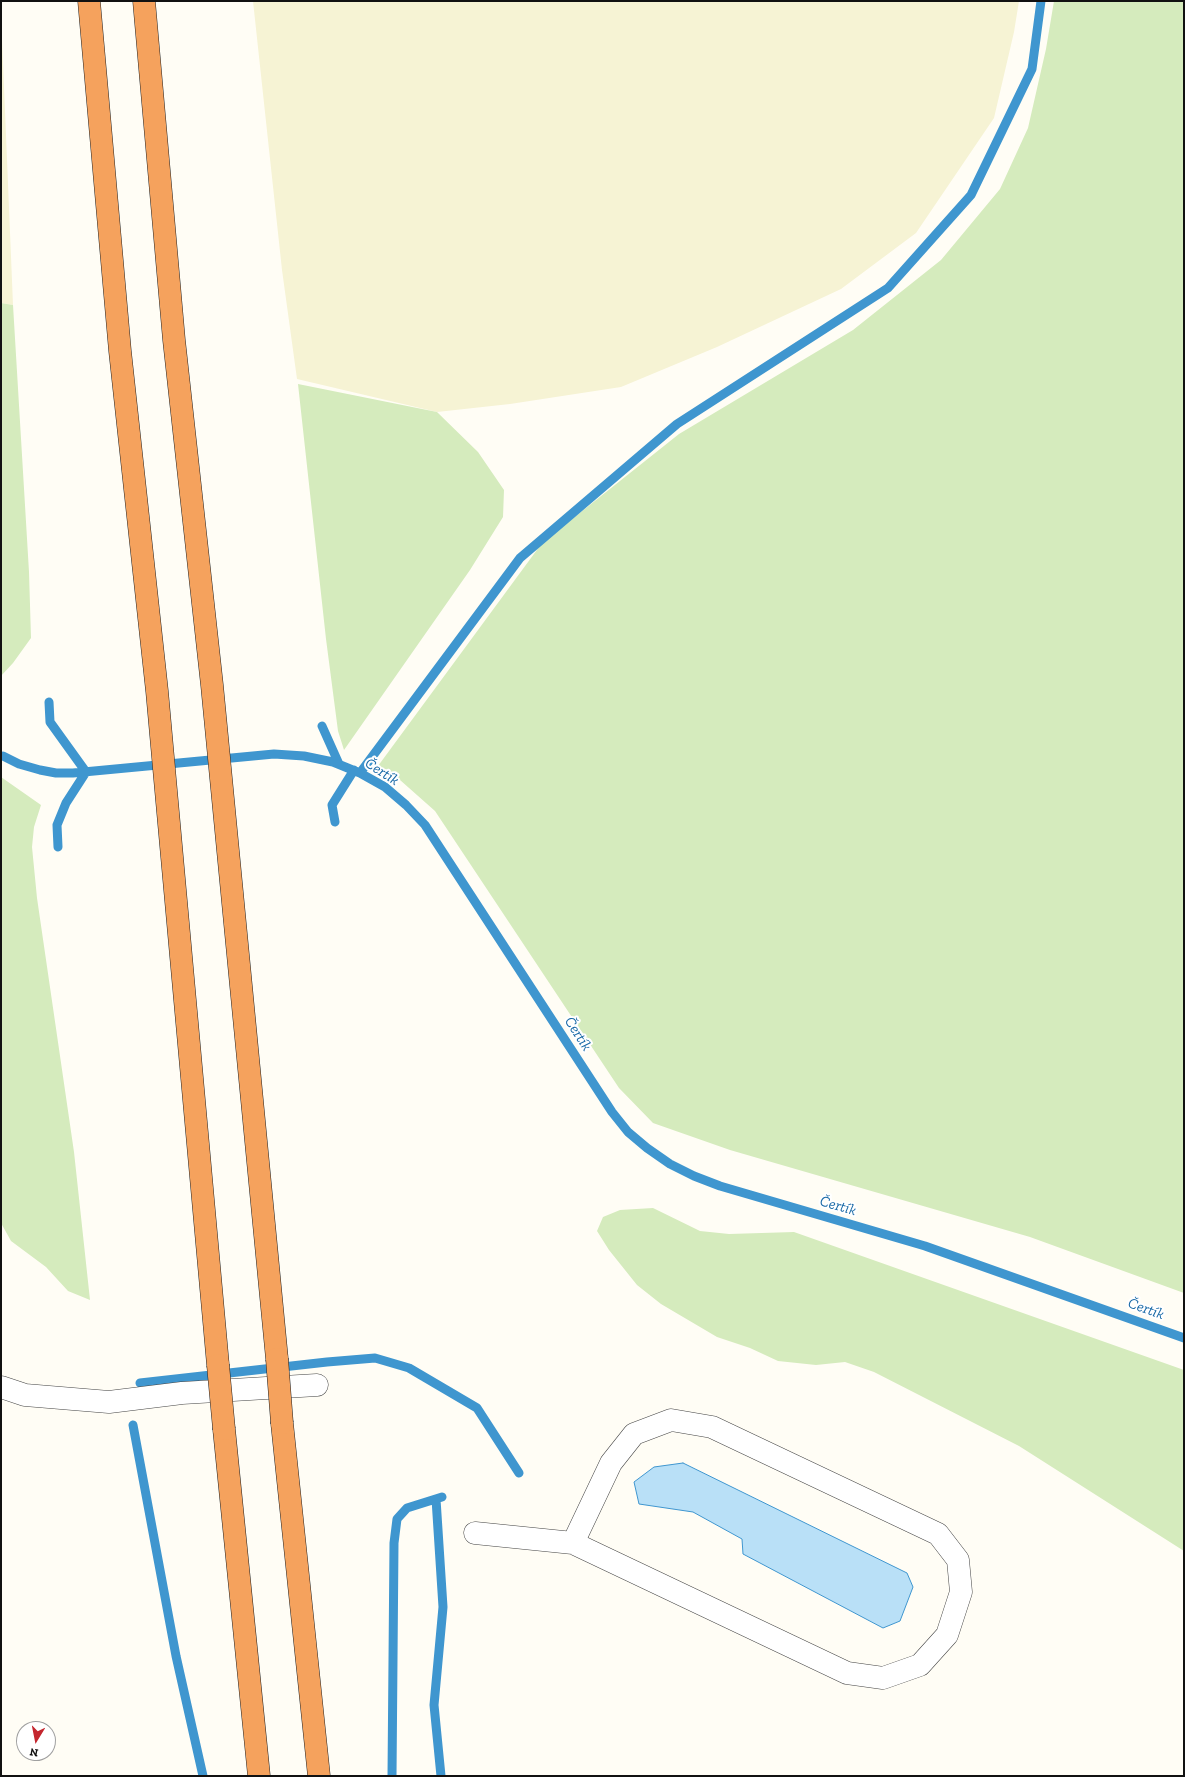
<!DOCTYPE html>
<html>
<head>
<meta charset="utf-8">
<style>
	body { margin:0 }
	#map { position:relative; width:1185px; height:1777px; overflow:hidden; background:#fffdf5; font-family:"Zilla Slab",serif }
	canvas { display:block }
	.frame { position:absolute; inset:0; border:2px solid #111; pointer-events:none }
	.north { position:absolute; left:16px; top:1721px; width:40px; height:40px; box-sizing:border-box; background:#fff; border:1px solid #a0a0a0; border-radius:50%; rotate:190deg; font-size:11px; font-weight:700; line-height:16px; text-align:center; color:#111 }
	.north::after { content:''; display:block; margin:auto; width:14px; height:18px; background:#c4262e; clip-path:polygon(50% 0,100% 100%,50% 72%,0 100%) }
</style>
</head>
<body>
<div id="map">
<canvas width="1185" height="1777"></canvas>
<div class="frame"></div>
<div class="north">N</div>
</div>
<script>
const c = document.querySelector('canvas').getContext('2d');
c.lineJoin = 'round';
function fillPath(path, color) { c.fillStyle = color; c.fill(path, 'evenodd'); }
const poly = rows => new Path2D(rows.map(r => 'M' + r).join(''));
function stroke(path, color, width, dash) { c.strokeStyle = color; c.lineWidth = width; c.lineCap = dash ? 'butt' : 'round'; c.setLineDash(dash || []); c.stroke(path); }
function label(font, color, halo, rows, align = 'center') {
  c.font = font + ' "Zilla Slab",serif'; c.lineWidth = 4; c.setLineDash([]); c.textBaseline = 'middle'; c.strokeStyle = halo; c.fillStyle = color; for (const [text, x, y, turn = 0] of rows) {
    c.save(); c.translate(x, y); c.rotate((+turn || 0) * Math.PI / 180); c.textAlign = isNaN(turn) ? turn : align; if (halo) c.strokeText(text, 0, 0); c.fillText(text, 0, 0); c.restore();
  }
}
fillPath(poly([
	[253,1,1019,1,1014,32,994,118,916,233,841,289,717,347,621,387,510,404,437,412,297,379,282,270],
	[1,11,1,14,13,305,1,303]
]), '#f6f3d4');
fillPath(poly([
	[1054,1,1184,1,1184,1293,1030,1237,730,1150,653,1123,619,1088,435,811,400,780,378,766,542,543,679,434,853,330,941,260,1000,189,1028,128,1046,49],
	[1,303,13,305,29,572,31,638,13,663,1,676],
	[298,384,437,412,478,452,504,490,503,517,470,570,344,750,338,731,326,639],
	[1,777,41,805,34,827,32,847,37,898,74,1152,90,1300,68,1291,46,1267,11,1241,1,1223],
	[653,1208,700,1231,729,1234,794,1232,1184,1370,1184,1551,1019,1446,874,1372,845,1362,816,1365,778,1361,750,1348,717,1337,661,1304,637,1285,609,1250,597,1231,603,1217,620,1210]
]), '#d5ebbd');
const water = poly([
	[683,1463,907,1573,913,1587,900,1621,883,1628,743,1554,742,1539,693,1512,639,1504,634,1482,654,1467,683,1463]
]);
fillPath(water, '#b9e0f7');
stroke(water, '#3f96cf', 1);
stroke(poly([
	[49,702,50,722,86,772,66,803,57,825,58,847],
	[322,726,339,764],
	[3,756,19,764,40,770,56,773,73,773,274,754,304,756,333,762,360,773,385,787,406,805,425,825,612,1112,628,1132,647,1148,670,1164,694,1176,720,1186,925,1246,1184,1338],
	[360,773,520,558,677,424,888,288,971,195,1032,69,1041,1],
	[335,822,332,805,354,770],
	[140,1383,327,1362,375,1358,409,1368,477,1408,519,1473],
	[133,1425,176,1656,203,1776],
	[436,1499,443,1607,434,1705,441,1776],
	[392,1776,394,1543,397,1519,407,1508,442,1497]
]), '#3f96cf', 9);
const minor = poly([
	[1,1387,25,1395,109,1402,182,1393,317,1385],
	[475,1533,573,1543,847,1673,883,1678,920,1665,947,1635,961,1592,958,1560,938,1534,712,1427,671,1420,634,1434,611,1463,573,1543]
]);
const highway = poly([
	[89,1,120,351,157,691,218,1365],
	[144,1,174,340,212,685,277,1359],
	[282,1423,319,1776],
	[224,1429,259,1776]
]);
stroke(minor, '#444', 23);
stroke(highway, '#222', 23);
stroke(minor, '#fff', 22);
stroke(highway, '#f5a25d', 22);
const highwayBridge = poly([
	[277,1359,282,1423],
	[218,1365,224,1429]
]);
stroke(highwayBridge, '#222', 23, []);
stroke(highwayBridge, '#f5a25d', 22);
label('italic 15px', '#1768a6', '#fff', [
	["Čertík",382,772,33],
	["Čertík",578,1034,57],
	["Čertík",838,1206,16],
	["Čertík",1146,1309,20]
]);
</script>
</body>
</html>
